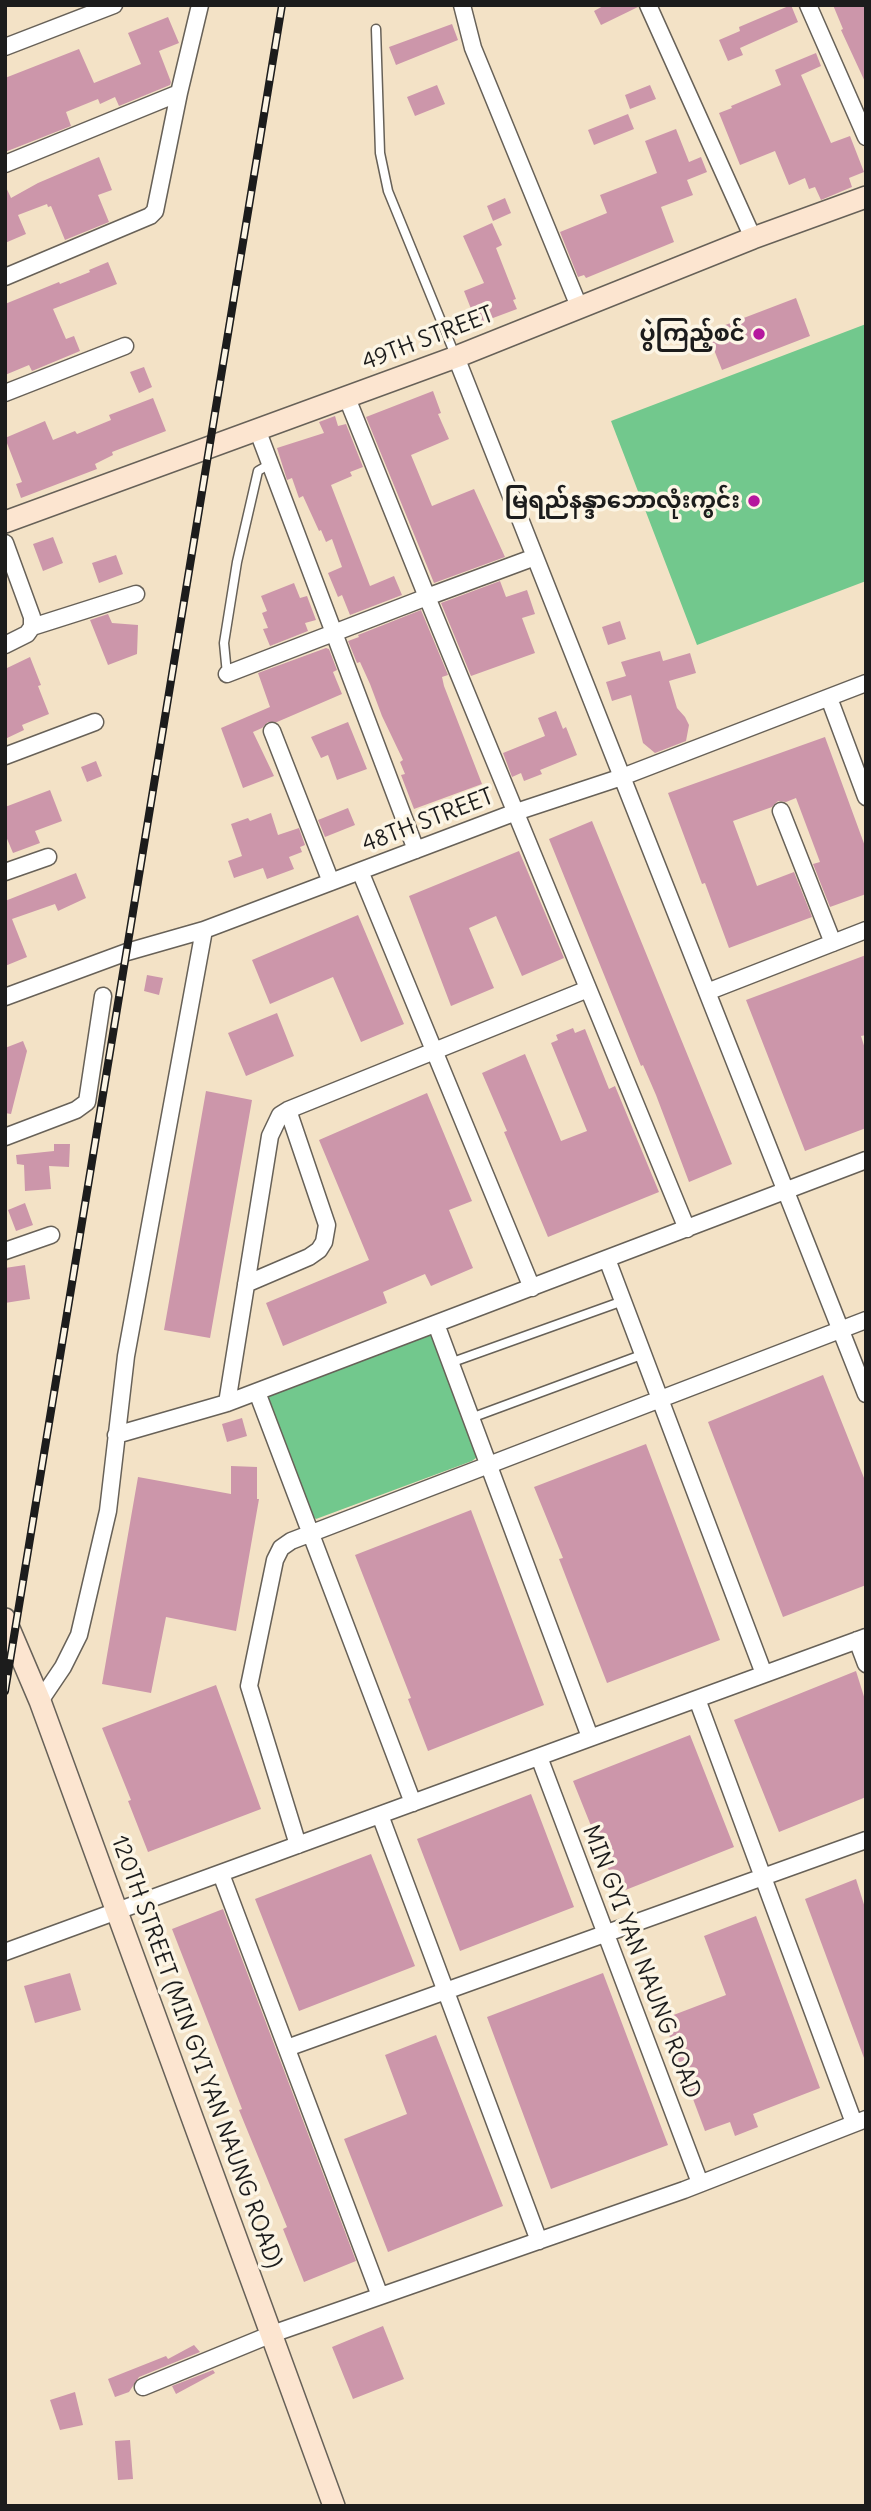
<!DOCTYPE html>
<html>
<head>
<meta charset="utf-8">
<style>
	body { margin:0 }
	#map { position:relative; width:871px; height:2511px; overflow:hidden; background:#f3e2c6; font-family:Delius,sans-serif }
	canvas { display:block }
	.frame { position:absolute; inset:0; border:7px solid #1c1c1c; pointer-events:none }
</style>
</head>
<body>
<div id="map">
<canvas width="871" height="2511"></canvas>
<div class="frame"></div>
</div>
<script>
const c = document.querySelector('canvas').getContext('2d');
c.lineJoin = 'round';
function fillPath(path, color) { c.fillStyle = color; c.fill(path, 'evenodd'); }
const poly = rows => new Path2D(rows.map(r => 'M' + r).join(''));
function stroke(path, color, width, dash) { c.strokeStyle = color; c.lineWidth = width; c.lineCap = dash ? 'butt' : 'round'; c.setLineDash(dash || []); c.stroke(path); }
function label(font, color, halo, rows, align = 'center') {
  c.font = font + ' Delius,"Noto Sans Myanmar",sans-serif'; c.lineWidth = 7; c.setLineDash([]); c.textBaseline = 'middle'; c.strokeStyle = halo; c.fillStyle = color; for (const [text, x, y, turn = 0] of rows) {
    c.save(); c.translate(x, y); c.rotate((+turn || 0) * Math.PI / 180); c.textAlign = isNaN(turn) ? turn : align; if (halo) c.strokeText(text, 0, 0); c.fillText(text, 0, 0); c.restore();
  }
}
fillPath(poly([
	[866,324,866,581,697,645,611,421],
	[430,1334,434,1337,476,1452,476,1458,472,1461,316,1519,311,1515,267,1399,269,1395]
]), '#72c88d');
fillPath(poly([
	[605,5,638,5,638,7,601,25,594,11],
	[791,5,798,22,740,48,743,55,728,61,719,40,740,31,739,27],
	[833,5,866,5,866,84,841,30,843,29],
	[168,17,179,43,159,51,171,82,170,85,119,106,115,97,100,104,98,99,66,112,71,126,5,152,5,78,79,49,94,83,141,64,128,33],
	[452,24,458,40,396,65,389,47],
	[816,53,821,66,801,75,831,143,850,136,864,172,849,178,852,187,821,200,815,187,809,189,805,178,789,185,775,151,740,165,719,113,732,108,731,106,781,85,775,70],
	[437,85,445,104,415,116,407,97],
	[650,85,656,99,630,109,625,95],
	[628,114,634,129,594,145,588,130],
	[676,129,689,162,701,157,707,172,687,180,693,195,661,207,674,242,586,278,584,275,578,277,560,232,607,213,600,195,657,173,645,141],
	[99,157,112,190,98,195,109,222,65,240,51,206,48,207,47,204,18,215,26,234,5,243,5,185,11,198,38,183],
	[505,198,511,213,493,221,487,206],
	[492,223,502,245,496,248,516,299,513,300,517,309,477,324,464,291,484,283,463,236],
	[108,262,117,284,53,309,66,339,74,336,80,351,32,371,29,365,5,375,5,304,59,282,60,284,90,272,89,270],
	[796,298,810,336,722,370,707,332],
	[144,367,152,387,139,393,130,372],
	[433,391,441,413,438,414,449,439,411,455,432,506,474,489,505,557,434,583,366,417],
	[153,398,166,431,112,452,113,455,95,464,97,469,21,498,16,484,22,482,5,438,45,421,53,440,75,431,77,434,111,420,109,415],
	[335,416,338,426,346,424,363,467,350,472,352,476,331,485,370,586,394,576,402,595,350,615,342,595,338,597,328,573,342,567,332,539,326,542,321,530,319,531,303,496,299,498,292,478,287,480,277,448,324,433,319,422],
	[53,537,63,563,43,571,33,544],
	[116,555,123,574,99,583,92,563],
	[500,581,506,597,527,590,535,614,522,618,535,653,471,676,441,603],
	[294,583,300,598,307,596,316,620,305,623,308,631,270,646,263,629,268,628,262,613,267,611,261,596],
	[421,610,448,675,442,677,444,686,482,784,414,809,401,775,405,774,400,762,403,760,382,716,370,684,360,662,357,663,348,641,359,637,358,635],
	[108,614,112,623,138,625,137,654,108,665,90,620],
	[620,621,626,639,608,645,602,627],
	[326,648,329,649,337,670,333,672,342,694,277,722,268,722,262,728,253,732,274,776,243,788,221,728,270,707,258,673],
	[660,651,663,661,690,653,696,673,669,681,677,708,685,717,689,725,686,741,655,753,643,743,631,695,612,701,606,682,626,676,621,662],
	[30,657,41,685,38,686,49,714,22,725,24,730,5,739,5,669],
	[556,711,563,729,566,727,577,755,540,770,542,774,524,781,521,773,512,777,503,753,545,736,538,718],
	[348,722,367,769,337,780,328,755,321,758,311,737],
	[825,737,866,849,866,894,830,907,813,864,820,862,796,798,786,802,778,801,772,807,733,821,757,886,794,872,812,917,729,948,705,883,702,884,668,793],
	[96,761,102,776,87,782,81,767],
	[50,790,62,821,35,831,40,843,13,853,5,834,5,807],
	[348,808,355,825,325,837,318,820],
	[271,813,278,835,299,828,305,845,300,847,302,852,289,857,294,869,267,879,263,868,234,878,228,861,242,856,231,824,248,818,250,821],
	[592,821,732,1164,689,1182,656,1095,643,1065,641,1066,549,839],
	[519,851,564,958,522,976,496,916,469,928,494,988,451,1006,409,896],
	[76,873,86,898,58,911,55,904,12,919,27,957,5,966,5,901],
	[358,915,404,1024,361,1042,333,977,270,1004,252,960],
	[866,955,866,1035,861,1036,866,1052,866,1128,805,1151,746,1000],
	[147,975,163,978,159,995,144,991],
	[277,1013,294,1056,246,1076,228,1033],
	[573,1028,575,1033,585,1029,609,1089,615,1086,659,1192,548,1237,504,1132,507,1131,482,1073,525,1054,561,1141,587,1131,551,1043,558,1040,556,1035],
	[23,1041,27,1051,11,1114,5,1113,5,1048],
	[206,1091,252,1100,210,1338,164,1330],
	[427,1093,472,1201,449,1210,473,1268,431,1286,425,1274,383,1292,387,1303,283,1346,266,1303,369,1260,319,1140],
	[54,1144,70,1144,69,1167,49,1166,51,1189,25,1191,24,1165,17,1164,16,1155,54,1151],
	[25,1203,33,1225,16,1231,8,1210],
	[25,1265,30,1299,5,1303,5,1268],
	[823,1375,866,1483,866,1585,783,1617,708,1422],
	[242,1418,247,1436,227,1442,222,1424],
	[646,1444,720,1640,607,1683,559,1559,563,1558,534,1487],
	[231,1466,257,1467,257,1499,259,1499,236,1631,166,1617,151,1693,102,1684,138,1477,231,1494],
	[471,1510,544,1705,428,1751,408,1699,411,1698,355,1555],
	[856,1671,866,1703,866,1797,779,1832,734,1720],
	[216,1685,261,1809,148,1852,128,1801,131,1800,102,1728],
	[690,1735,734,1847,618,1893,573,1781],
	[531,1794,574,1907,460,1951,417,1839],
	[371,1854,415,1966,299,2011,255,1899],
	[856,1879,866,1911,866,2057,864,2058,805,1899],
	[223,1909,356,2261,304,2282,283,2229,287,2227,239,2110,242,2109,172,1929],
	[756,1916,820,2088,753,2114,758,2127,735,2136,730,2122,705,2131,663,2019,726,1995,704,1936],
	[70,1973,81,2010,35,2023,24,1986],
	[603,1973,668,2145,551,2189,487,2017],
	[436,2035,503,2206,388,2252,344,2139,407,2114,385,2055],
	[383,2326,404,2379,353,2399,332,2347],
	[194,2345,200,2352,139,2377,129,2392,115,2397,108,2379,166,2356,168,2359],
	[213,2370,215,2373,176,2394,172,2386],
	[75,2392,83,2425,60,2430,50,2400],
	[130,2440,133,2479,118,2480,115,2441]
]), '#cc96aa');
const lane = poly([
	[376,29,380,153,388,191,455,355],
	[227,674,224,643,237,562,258,471,270,464],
	[450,1363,623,1301],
	[471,1418,644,1354]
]);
const street = poly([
	[462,5,473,48,580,309],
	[648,5,753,238],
	[808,5,866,137],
	[5,47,114,5],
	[5,164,179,93],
	[5,277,150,216,155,211,179,93,200,5],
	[456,357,866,1394],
	[5,393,125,346],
	[257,429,416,850],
	[5,543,32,617,32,627,27,634,5,645],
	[535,557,427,597,687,1229],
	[32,627,136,594],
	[227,674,427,597,347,398],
	[829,698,866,797],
	[272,731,331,882],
	[5,756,95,722],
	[781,811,833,943],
	[360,871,532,1288],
	[5,872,48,857],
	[707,992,866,930],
	[5,997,127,952,204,930,516,812,622,777,866,683],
	[5,1137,76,1110,87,1102,103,996],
	[5,1251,51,1235],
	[607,1259,764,1674],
	[246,1284,309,1257,319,1250,324,1242,327,1225,288,1110],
	[436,1324,590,1737],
	[257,1392,413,1803],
	[227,1403,270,1136,280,1115,288,1110,588,989],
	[116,1435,227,1403,866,1160],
	[857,1640,866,1664],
	[697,1699,854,2123],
	[40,1701,63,1667,79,1635,108,1511,126,1356,204,930],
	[539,1757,700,2183],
	[380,1815,539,2241],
	[298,1845,249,1686,275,1560,281,1548,291,1541,866,1320],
	[221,1874,380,2296],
	[5,1952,866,1637],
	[287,2048,866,1840],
	[143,2387,272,2334,684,2190,866,2119]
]);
const secondary = poly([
	[5,522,456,357,753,238,866,197],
	[5,1619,40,1701,334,2506]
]);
stroke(lane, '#676158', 11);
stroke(street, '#676158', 19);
stroke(secondary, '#676158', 24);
stroke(lane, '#fff', 8);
stroke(street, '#fff', 16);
stroke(secondary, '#fce5d0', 21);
const rail = poly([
	[5,1691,282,5]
]);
stroke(rail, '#1c1c1c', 8);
stroke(rail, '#fcf5e5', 5, [16]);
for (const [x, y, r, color] of [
	[759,334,7,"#b5179e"],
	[754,501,7,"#b5179e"]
]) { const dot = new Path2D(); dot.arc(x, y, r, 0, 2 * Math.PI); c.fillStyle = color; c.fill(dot); stroke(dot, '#fcf5e5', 2.5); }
label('bold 23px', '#1c1c1c', '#fcf5e5', [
	["ပွဲကြည့်စင်",745,334],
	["မြရည်နန္ဒာဘောလုံးကွင်း",740,501]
], 'right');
label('23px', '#1c1c1c', '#fcf5e5', [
	["49TH STREET",428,339,-21],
	["48TH STREET",428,821,-21],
	["MIN GYI YAN NAUNG ROAD",641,1962,69],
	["120TH STREET (MIN GYI YAN NAUNG ROAD)",196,2052,70]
]);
</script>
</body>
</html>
